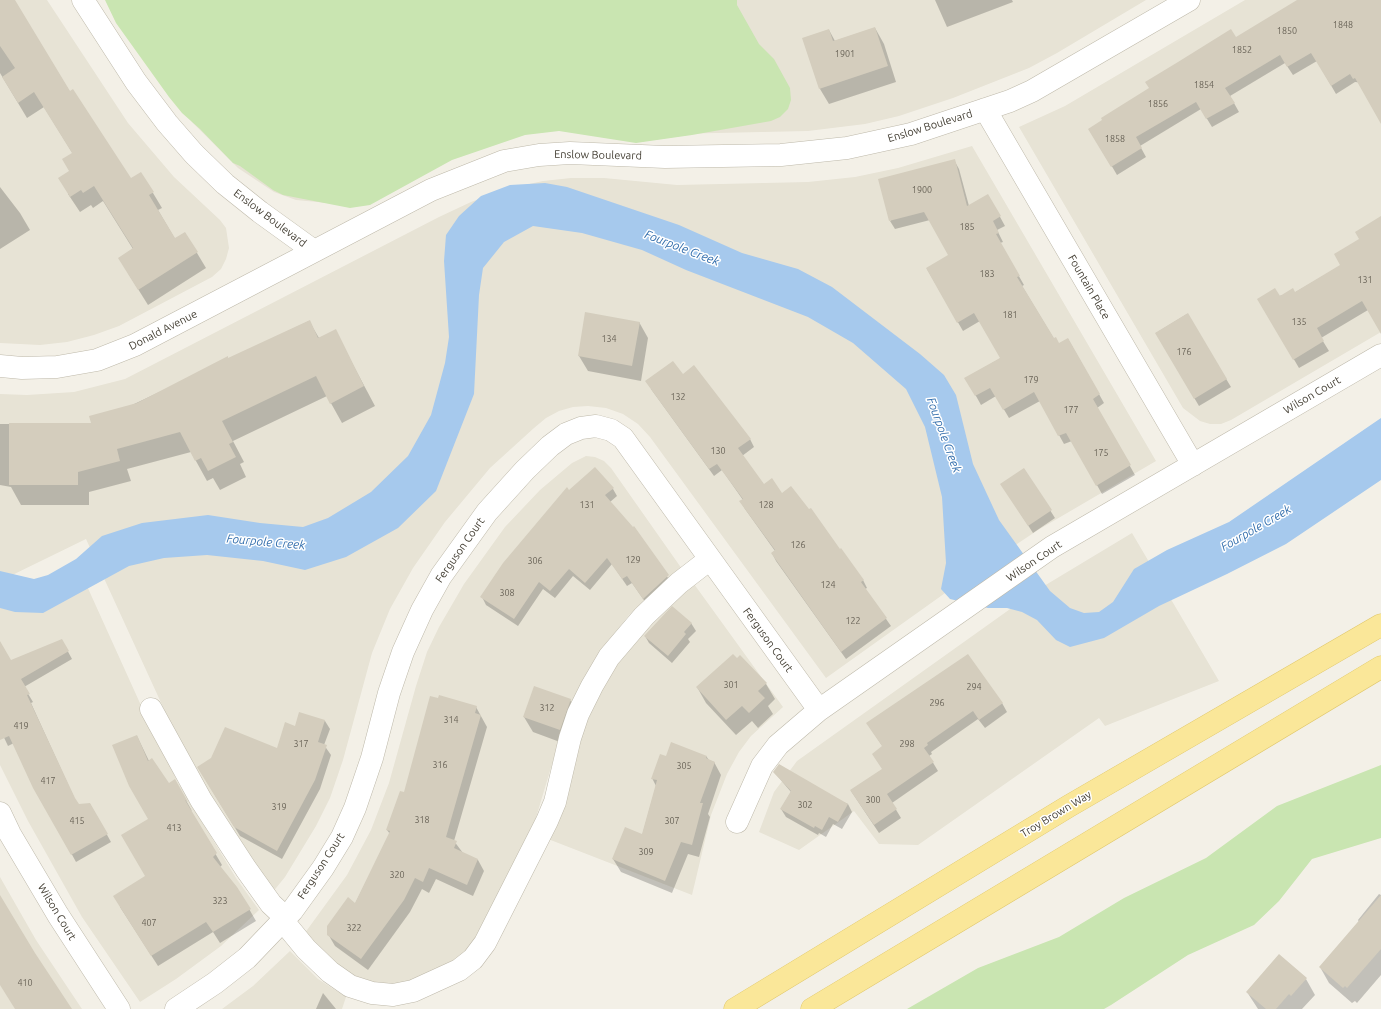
<!DOCTYPE html>
<html>
<head>
<meta charset="utf-8">
<style>
	body { margin:0 }
	canvas { display:block; background:#f3f0e7 }
</style>
</head>
<body>
<canvas width="1381" height="1009"></canvas>
<script>
const c = document.querySelector('canvas').getContext('2d');
c.lineJoin = 'round';
function fillPath(path, color) { c.fillStyle = color; c.fill(path, 'evenodd'); }
const poly = rows => new Path2D(rows.map(r => 'M' + r).join(''));
function stroke(path, color, width, dash) { c.strokeStyle = color; c.lineWidth = width; c.lineCap = dash ? 'butt' : 'round'; c.setLineDash(dash || []); c.stroke(path); }
function label(font, color, halo, rows, align = 'center') {
  c.font = font + ' Ubuntu,sans-serif'; c.lineWidth = 3; c.setLineDash([]); c.textBaseline = 'middle'; c.strokeStyle = halo; c.fillStyle = color; for (const [text, x, y, turn = 0] of rows) {
    c.save(); c.translate(x, y); c.rotate((+turn || 0) * Math.PI / 180); c.textAlign = isNaN(turn) ? turn : align; if (halo) c.strokeText(text, 0, 0); c.fillText(text, 0, 0); c.restore();
  }
}
fillPath(poly([
	[0,0,47,0,128,123,174,177,220,220,226,228,229,248,226,259,221,269,212,277,119,326,94,335,67,342,40,345,0,343],
	[107,0,1146,0,1057,53,1029,68,953,98,899,116,865,124,808,131,671,134,601,127,520,133,328,203,296,200,274,192,238,168,192,122],
	[1245,0,1381,0,1381,332,1231,420,1221,424,1210,424,1200,421,1183,408,1019,127,1065,106],
	[972,146,1156,461,1038,530,969,576,826,678,650,437,638,424,623,414,606,408,588,406,573,407,559,411,546,418,534,428,490,468,445,522,413,568,390,609,372,653,343,760,330,798,316,826,285,877,272,893,250,865,174,731,86,539,0,581,0,394,27,395,74,392,125,379,439,217,471,202,506,189,543,181,571,178,604,178,677,185,808,182,855,177,898,168],
	[586,456,595,457,604,461,611,468,682,569,629,615,607,643,561,734,532,831,489,916,471,945,454,962,430,976,391,988,351,979,302,937,347,875,371,830,389,783,416,686,427,652,439,627,464,584,505,527,540,490,572,463],
	[1132,533,1219,681,1105,726,1099,718,918,845,879,844,854,811,799,850,759,832,774,792,797,761,1034,592],
	[77,564,139,701,177,781,236,878,259,910,221,946,176,979,140,1002,82,917,28,821,0,765,0,602],
	[694,584,783,707,751,736,739,752,727,774,711,815,692,895,548,839,579,742,599,692,623,654,643,630],
	[0,877,36,940,82,1009,0,1009],
	[290,951,318,979,346,997,342,1009,222,1009,253,986]
]), '#e7e3d5');
fillPath(poly([
	[105,0,737,0,737,5,759,44,774,59,790,88,791,100,788,109,780,117,771,121,692,135,636,143,559,131,525,135,452,160,370,205,350,208,283,195,273,190,240,166,233,163,200,129,182,113,169,97,116,23],
	[1381,765,1381,838,1312,859,1279,901,1254,925,1188,955,1111,1005,1104,1009,907,1009,978,968,1059,937,1124,898,1206,858,1277,806]
]), '#c9e5b1');
fillPath(poly([
	[545,183,567,187,679,225,742,253,798,269,832,287,920,354,944,375,956,395,973,464,999,520,1050,591,1070,608,1084,613,1099,612,1113,602,1134,569,1167,550,1229,522,1381,418,1381,480,1286,544,1227,574,1159,606,1104,638,1070,647,1056,640,1037,620,1022,612,1007,608,988,608,950,599,941,589,946,563,942,497,925,427,906,389,853,343,808,317,686,270,642,250,582,233,533,226,504,242,483,268,479,295,474,394,436,491,398,528,346,557,305,570,263,561,207,555,164,558,129,566,43,613,15,612,0,608,0,571,34,579,48,575,76,559,102,536,142,523,208,515,260,523,303,527,328,518,371,492,408,456,431,415,445,363,449,337,444,261,446,235,459,216,481,196,510,185]
]), '#a6c9ed');
fillPath(poly([
	[0,0,12,0,70,92,130,180,153,193,162,208,158,210,175,239,185,233,206,268,148,305,128,273,133,249,103,201,93,208,91,205,80,212,68,194,73,154,44,107,27,118,0,73],
	[935,0,1012,0,1013,2,947,27],
	[1299,0,1381,0,1381,64,1365,83,1355,82,1336,94,1317,61,1293,75,1285,63,1230,96,1239,112,1212,127,1201,109,1140,146,1146,157,1117,175,1090,129],
	[875,28,884,44,896,82,829,104,820,89,829,30,835,41],
	[954,160,959,169,969,206,993,204,1005,226,997,230,1003,242,1000,243,1024,285,1022,286,1054,339,1059,344,1068,339,1104,403,1097,408,1135,475,1102,494,1072,441,1064,444,1040,401,1009,418,996,396,981,405,966,378,1001,358,980,321,963,331,927,269,950,256,930,220,895,229,890,221],
	[0,187,20,213,30,230,0,249],
	[1381,217,1381,317,1368,310,1321,338,1329,351,1299,368,1259,300,1294,293,1342,265,1361,239],
	[1187,314,1231,387,1199,406,1156,333],
	[309,321,319,338,335,331,375,406,342,423,327,396,233,441,244,462,240,464,246,477,220,490,213,478,207,481,191,452,127,469,131,481,89,492,89,505,21,505,11,487,0,485,0,424,92,424],
	[639,322,648,338,641,381,588,371,579,356],
	[683,375,750,439,754,447,742,456,764,485,782,494,863,580,867,588,865,589,891,626,846,659,776,561,772,553,775,551,745,509,741,502,743,500,722,470,714,476,651,389],
	[1024,469,1055,518,1033,533,1006,491],
	[613,489,617,496,610,502,633,528,634,527,672,584,648,606,632,583,627,586,612,564,590,590,573,576,555,598,543,589,518,626,486,605,482,597,569,491],
	[691,623,696,631,688,639,690,642,672,663,649,643,645,636],
	[66,648,72,659,24,687,33,702,31,703,76,802,79,805,90,804,111,842,76,862,27,772,14,743,8,746,0,729,0,664],
	[766,684,775,699,768,706,773,714,758,728,752,721,736,735,706,703,697,687],
	[570,700,579,716,568,745,533,732,524,717],
	[1002,703,1007,712,985,728,978,719,931,752,932,754,929,756,938,771,892,803,901,818,879,833,851,791,883,769,883,747,873,732],
	[476,707,487,727,454,841,463,853,478,860,484,871,473,896,436,879,429,893,422,889,410,912,368,970,335,946,328,934,355,904,390,834,387,830,404,794],
	[325,721,330,729,324,745,331,755,320,789,282,859,240,836,198,767,277,750,296,727],
	[137,736,149,761,169,785,175,781,192,811,189,809,222,865,220,867,237,888,256,921,220,943,213,932,158,966,120,907,147,877,149,819],
	[706,756,709,760,714,762,721,775,708,814,710,817,699,857,688,854,672,893,621,872,613,859,642,836,656,786,652,778,667,757],
	[774,772,848,804,852,812,842,829,833,824,826,837,819,833,818,835,786,817,781,809,791,792],
	[1379,894,1381,895,1381,975,1357,1003,1355,1001,1352,1003,1329,983,1320,967,1359,922,1358,920],
	[1306,979,1315,995,1302,1009,1258,1009,1247,992],
	[323,993,336,1009,316,1009]
]), '#0003');
fillPath(poly([
	[0,0,15,0,70,91,73,89,131,178,141,172,154,192,149,195,175,238,185,232,198,252,138,290,118,258,133,248,94,186,83,193,81,190,70,197,58,178,69,171,62,159,72,153,34,92,18,103,2,77,15,68,0,46],
	[1297,0,1381,0,1381,124,1355,78,1353,79,1350,74,1331,86,1311,53,1287,67,1280,55,1225,88,1235,103,1206,119,1196,102,1136,137,1142,148,1111,167,1088,129,1102,120,1101,118,1149,88,1145,82,1178,62,1231,29,1236,37],
	[875,27,888,66,819,89,802,38,829,29,833,41],
	[955,159,967,206,988,194,1001,216,993,221,999,233,996,234,1020,276,1017,277,1054,338,1056,337,1059,343,1068,338,1100,394,1093,399,1131,465,1096,486,1066,433,1058,436,1034,392,1003,410,990,388,975,396,964,378,1000,358,974,313,957,323,926,268,948,255,924,212,889,221,878,179],
	[1381,216,1381,334,1362,301,1317,328,1324,341,1293,360,1257,299,1275,288,1280,296,1293,288,1295,292,1340,265,1334,254,1359,239,1355,232],
	[585,312,640,322,632,366,578,356],
	[1188,313,1227,379,1194,399,1155,333],
	[310,320,318,338,336,329,364,386,330,404,316,376,222,421,233,442,229,444,236,457,208,471,201,458,195,461,180,432,117,449,120,461,78,472,78,485,9,485,9,423,91,423,89,416,137,403,228,356,228,358],
	[673,361,683,374,694,365,751,439,738,448,764,484,772,478,782,493,791,486,809,509,811,508,840,549,841,548,864,580,861,582,887,618,841,652,771,553,775,550,739,501,743,499,717,464,709,469,645,381],
	[595,467,614,488,605,495,633,527,634,526,669,575,643,599,627,576,622,579,607,558,585,583,569,569,550,591,539,582,514,619,480,597,503,563,567,487,569,490],
	[1024,468,1052,510,1028,526,1000,484],
	[672,606,692,623,684,632,686,634,668,656,644,636],
	[62,639,69,651,21,679,30,694,27,695,75,798,79,804,90,803,108,834,71,855,33,788,9,736,0,740,0,641,11,660],
	[733,654,737,658,740,655,767,683,758,691,765,698,749,713,742,706,726,720,696,687],
	[968,654,1003,703,979,720,973,711,927,743,928,745,924,748,934,762,887,794,897,809,874,825,850,790,882,769,872,754,882,746,866,723],
	[534,686,571,699,560,730,523,717],
	[439,695,477,706,475,713,481,715,446,837,457,841,454,848,478,859,467,885,429,868,423,882,415,878,404,900,361,959,327,935,327,926,348,897,355,903,390,831,386,830,400,791,404,792,430,696,438,698],
	[299,712,325,720,318,742,327,745,315,780,277,851,234,827,197,767,211,758,225,727,277,748,285,722,295,726],
	[137,735,148,761,152,758,169,783,175,779,188,802,185,800,217,853,213,857,237,887,251,909,213,932,206,922,151,956,113,896,145,876,121,835,148,819,129,786,112,745],
	[671,742,707,756,706,758,715,762,700,803,703,803,692,845,681,842,665,881,612,859,625,827,642,834,657,780,651,779,660,754,666,756],
	[779,764,848,804,838,822,829,817,822,830,815,826,814,828,780,809,791,791,773,772],
	[0,895,35,953,72,1009,15,1009,0,985],
	[1381,895,1381,949,1347,988,1345,986,1343,988,1319,967],
	[1279,954,1307,978,1291,996,1289,994,1276,1009,1266,1009,1246,992]
]), '#d4cdbd');
const minor = poly([
	[83,0,136,82,167,123,194,154,225,184,260,212,314,251],
	[985,109,1193,465],
	[0,366,22,368,57,367,97,360,135,345,431,190,504,161,539,155,570,153,665,157,781,155,847,148,911,134,1010,101,1032,91,1189,0],
	[151,709,201,800,246,869,271,904,286,918],
	[0,813,10,834,58,915,119,1009],
	[737,822,762,766,778,745,819,710,1052,547,1381,355],
	[283,921,306,949,330,972,350,986,372,993,393,995,413,991,459,970,473,959,485,943,547,821,555,802,570,738,578,714,592,686,609,657,644,616,679,583,710,559],
	[176,1009,215,983,247,958,292,911,323,868,342,837,355,808,372,758,389,693,403,652,422,610,441,576,487,512,525,470,550,446,566,434,581,428,596,426,611,430,623,438,819,710]
]);
const major = poly([
	[735,1009,1069,806,1381,625],
	[812,1009,1381,667]
]);
stroke(minor, '#beb9aa', 23);
stroke(major, '#dfc669', 23);
stroke(minor, '#fff', 22);
stroke(major, '#fae799', 22);
label('9px', '#6a6458', null, [
	["1848",1343,25],
	["1850",1287,31],
	["1852",1242,50],
	["1901",845,54],
	["1854",1204,85],
	["1856",1158,104],
	["1858",1115,139],
	["1900",922,190],
	["185",967,227],
	["183",987,274],
	["131",1365,280],
	["181",1010,315],
	["135",1299,322],
	["134",609,339],
	["176",1184,352],
	["179",1031,380],
	["132",678,397],
	["177",1071,410],
	["130",718,451],
	["175",1101,453],
	["131",587,505],
	["128",766,505],
	["126",798,545],
	["129",633,560],
	["306",535,561],
	["124",828,585],
	["308",507,593],
	["122",853,621],
	["301",731,685],
	["294",974,687],
	["296",937,703],
	["312",547,708],
	["314",451,720],
	["419",21,726],
	["317",301,744],
	["298",907,744],
	["316",440,765],
	["305",684,766],
	["417",48,781],
	["300",873,800],
	["302",805,805],
	["319",279,807],
	["318",422,820],
	["415",77,821],
	["307",672,821],
	["413",174,828],
	["309",646,852],
	["320",397,875],
	["323",220,901],
	["407",149,923],
	["322",354,928],
	["410",25,983]
]);
label('11px', '#464136', '#fff', [
	["Enslow Boulevard",930,126,-17],
	["Enslow Boulevard",598,155,1],
	["Enslow Boulevard",270,218,37],
	["Fountain Place",1089,287,60],
	["Donald Avenue",163,330,-27],
	["Wilson Court",1312,395,-30],
	["Ferguson Court",460,550,-55],
	["Wilson Court",1034,561,-34],
	["Ferguson Court",768,640,54],
	["Troy Brown Way",1056,814,-31],
	["Ferguson Court",321,866,-57],
	["Wilson Court",57,912,59]
]);
label('italic 12px', '#346fad', '#fff', [
	["Fourpole Creek",682,248,21],
	["Fourpole Creek",944,435,70],
	["Fourpole Creek",1256,528,-30],
	["Fourpole Creek",266,542,5]
]);
</script>
</body>
</html>
